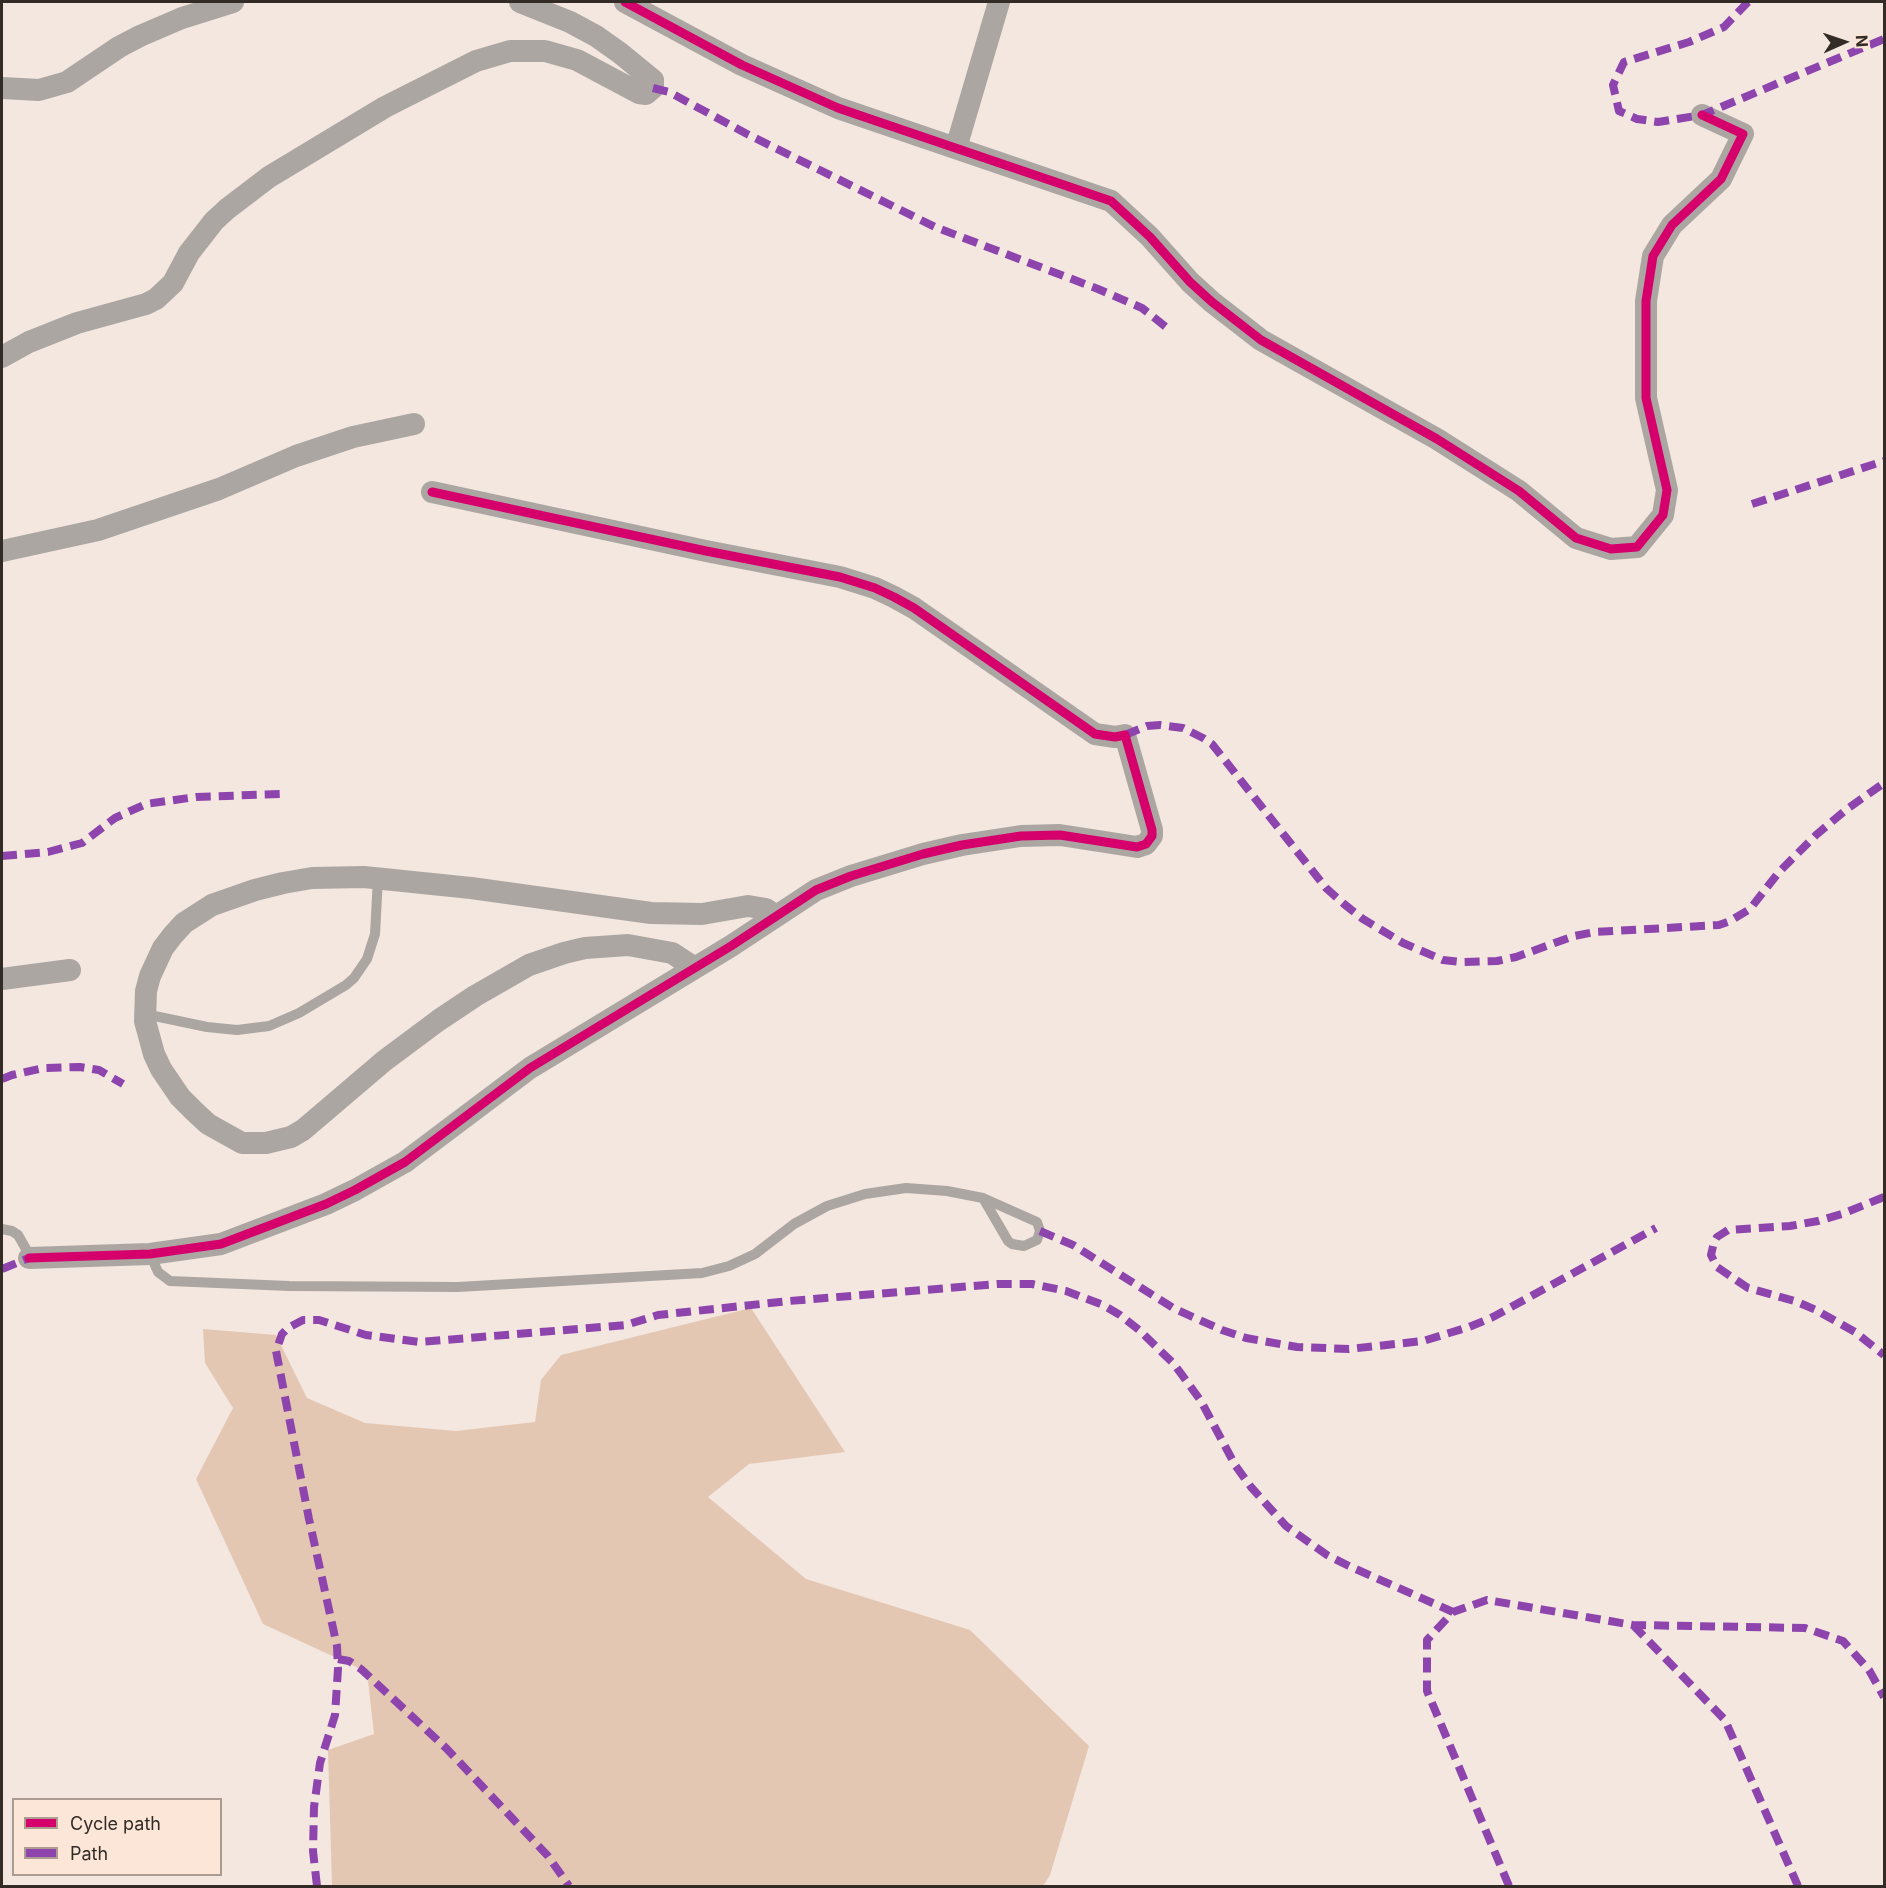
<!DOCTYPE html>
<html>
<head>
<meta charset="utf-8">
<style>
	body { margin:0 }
	#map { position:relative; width:1886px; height:1888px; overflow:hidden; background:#f3e7df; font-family:Inter,sans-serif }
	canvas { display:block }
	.frame { position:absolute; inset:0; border:3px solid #332b26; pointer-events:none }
	.legend { position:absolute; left:12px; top:1798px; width:210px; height:78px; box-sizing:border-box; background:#fbe6d7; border:2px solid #ab9b90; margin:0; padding:8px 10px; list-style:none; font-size:18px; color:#332b26 }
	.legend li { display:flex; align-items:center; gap:12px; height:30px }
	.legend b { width:30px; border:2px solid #ab9b90 }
	.north { position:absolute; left:1814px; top:12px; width:60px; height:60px; -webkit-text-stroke:4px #fbe6d7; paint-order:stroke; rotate:87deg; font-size:16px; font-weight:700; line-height:24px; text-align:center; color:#332b26 }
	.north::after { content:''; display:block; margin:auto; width:21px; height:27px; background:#332b26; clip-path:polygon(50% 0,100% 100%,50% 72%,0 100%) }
</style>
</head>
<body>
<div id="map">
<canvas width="1886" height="1888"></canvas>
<div class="frame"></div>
<ul class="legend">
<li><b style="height:8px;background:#d6006c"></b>Cycle path</li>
<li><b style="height:8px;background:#8e44ad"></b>Path</li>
</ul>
<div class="north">N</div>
</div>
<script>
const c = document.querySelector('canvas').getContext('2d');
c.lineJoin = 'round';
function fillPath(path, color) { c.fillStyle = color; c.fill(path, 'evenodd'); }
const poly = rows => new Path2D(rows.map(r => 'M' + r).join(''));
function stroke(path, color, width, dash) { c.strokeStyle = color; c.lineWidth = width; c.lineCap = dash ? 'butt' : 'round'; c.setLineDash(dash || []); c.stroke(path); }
fillPath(poly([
	[751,1308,845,1452,749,1464,708,1497,806,1579,970,1630,1089,1746,1050,1875,1043,1886,332,1886,328,1750,374,1734,367,1672,263,1624,196,1479,233,1408,205,1363,203,1329,276,1335,307,1398,365,1423,456,1431,535,1422,541,1380,561,1355]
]), '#e4c7b2');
stroke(poly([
	[145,1014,207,1027,237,1030,269,1026,299,1013,346,985,354,978,367,959,375,934,378,878],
	[2,1229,12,1231,18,1235,26,1249,29,1258],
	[150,1254,158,1272,170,1281,289,1286,458,1287,702,1273,729,1266,755,1254,794,1224,827,1206,865,1194,906,1188,947,1191,983,1198,1037,1222,1040,1231,1037,1240,1024,1246,1012,1244,1008,1241,983,1198]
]), '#aca6a3', 10);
stroke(poly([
	[625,2,742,65,838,108,1111,201,1150,237,1190,282,1212,302,1261,340,1437,439,1519,491,1576,538,1611,549,1637,547,1663,515,1667,490,1646,398,1646,301,1653,256,1672,225,1721,179,1743,134,1702,115],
	[2,88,39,90,67,82,119,47,140,36,182,18,233,2],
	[956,148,999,2],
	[2,357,29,342,77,323,146,304,156,299,173,283,189,253,214,221,227,209,269,177,385,107,476,61,510,51,545,51,577,60,639,93,646,94,653,88,653,80,620,53,596,36,570,22,520,2],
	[2,551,98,530,219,489,296,456,353,437,414,424],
	[695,968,672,953,628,945,585,948,564,953,529,965,475,996,439,1020,384,1061,303,1130,291,1137,266,1143,242,1143,208,1124,194,1111,180,1097,161,1069,154,1054,145,1021,146,991,150,976,163,948,173,935,184,923,212,905,255,890,283,883,312,878,364,877,471,888,651,913,702,914,748,906,766,909,776,916],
	[2,979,70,970],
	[29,1258,150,1254,221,1244,326,1204,355,1190,405,1162,530,1068,731,946,816,890,851,876,923,854,962,845,1021,836,1060,835,1137,847,1146,844,1152,836,1152,830,1125,735,1115,737,1095,734,914,608,894,597,875,588,840,577,706,551,432,492]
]), '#aca6a3', 22);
stroke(poly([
	[1748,2,1724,27,1689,42,1624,62,1613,85,1619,111,1637,119,1658,122,1702,115,1884,39],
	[653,88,669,92,747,134,935,227,1098,289,1142,308,1171,331],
	[1752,504,1884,461],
	[1125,735,1147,726,1160,725,1183,728,1203,738,1212,744,1326,888,1344,904,1363,919,1403,943,1443,960,1461,962,1497,961,1516,957,1574,936,1595,932,1719,925,1730,921,1750,909,1779,872,1816,835,1847,809,1884,783],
	[2,856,48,852,82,843,115,818,146,804,196,797,280,794],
	[2,1079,12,1075,44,1068,80,1067,99,1070,123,1084],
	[1884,1197,1842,1214,1818,1221,1790,1226,1728,1230,1717,1237,1714,1242,1711,1255,1717,1267,1748,1288,1795,1301,1816,1310,1855,1332,1884,1355],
	[1040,1231,1073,1245,1175,1309,1222,1330,1246,1338,1297,1347,1349,1349,1423,1341,1469,1327,1491,1318,1656,1228],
	[2,1269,29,1258],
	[1633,1625,1725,1720,1798,1886],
	[338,1659,349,1661,361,1669,446,1748,548,1856,569,1886],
	[317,1886,313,1851,314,1807,320,1763,335,1715,338,1669,337,1646,309,1519,276,1351,282,1334,288,1328,303,1320,319,1320,366,1335,420,1342,626,1325,658,1315,789,1301,997,1284,1032,1284,1066,1291,1103,1305,1120,1315,1139,1330,1174,1364,1201,1401,1235,1465,1251,1487,1286,1526,1327,1555,1349,1566,1453,1612],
	[1509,1886,1427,1691,1427,1640,1453,1612,1487,1600,1633,1625,1805,1628,1843,1641,1869,1670,1884,1697]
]), '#8e44ad', 8, [15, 8]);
stroke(poly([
	[625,2,742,65,838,108,1111,201,1150,237,1190,282,1212,302,1261,340,1437,439,1519,491,1576,538,1611,549,1637,547,1663,515,1667,490,1646,398,1646,301,1653,256,1672,225,1721,179,1743,134,1702,115],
	[29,1258,150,1254,221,1244,326,1204,355,1190,405,1162,530,1068,731,946,816,890,851,876,923,854,962,845,1021,836,1060,835,1137,847,1146,844,1152,836,1152,830,1125,735,1115,737,1095,734,914,608,894,597,875,588,840,577,706,551,432,492]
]), '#d6006c', 9);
</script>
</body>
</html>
